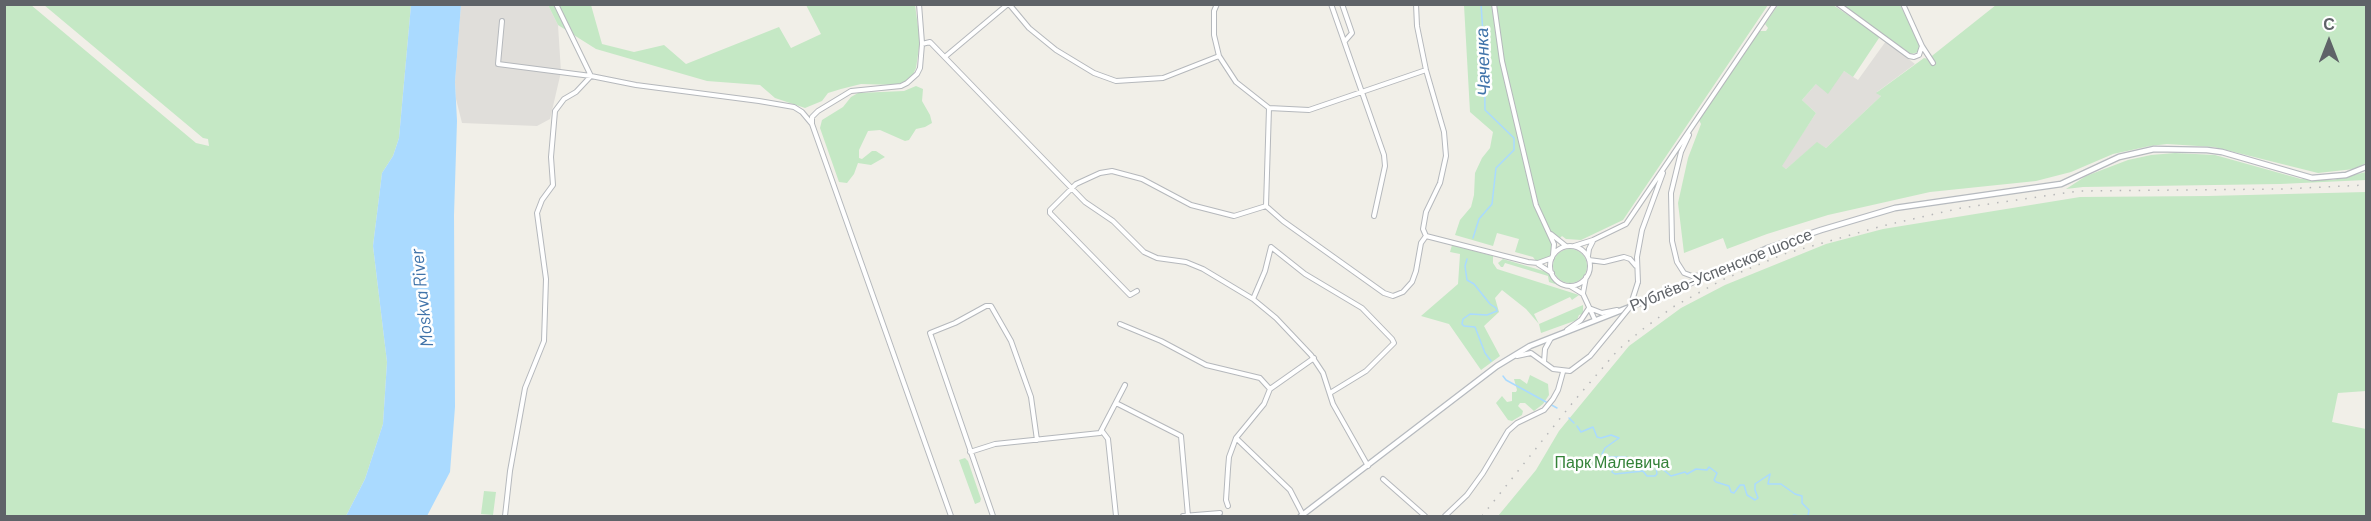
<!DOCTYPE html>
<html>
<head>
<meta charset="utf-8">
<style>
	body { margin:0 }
	#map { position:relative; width:2371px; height:521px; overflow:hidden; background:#f1efe8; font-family:Barlow,sans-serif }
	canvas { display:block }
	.frame { position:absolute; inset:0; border:6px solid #5f6368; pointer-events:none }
	.north { position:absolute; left:2299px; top:12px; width:60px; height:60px; -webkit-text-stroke:4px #fff; paint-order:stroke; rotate:0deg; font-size:16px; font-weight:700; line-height:24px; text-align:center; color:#5f6368 }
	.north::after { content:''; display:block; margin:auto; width:21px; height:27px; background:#5f6368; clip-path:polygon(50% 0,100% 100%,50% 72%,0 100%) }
</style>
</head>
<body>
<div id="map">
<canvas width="2371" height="521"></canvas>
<div class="frame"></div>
<div class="north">С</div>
</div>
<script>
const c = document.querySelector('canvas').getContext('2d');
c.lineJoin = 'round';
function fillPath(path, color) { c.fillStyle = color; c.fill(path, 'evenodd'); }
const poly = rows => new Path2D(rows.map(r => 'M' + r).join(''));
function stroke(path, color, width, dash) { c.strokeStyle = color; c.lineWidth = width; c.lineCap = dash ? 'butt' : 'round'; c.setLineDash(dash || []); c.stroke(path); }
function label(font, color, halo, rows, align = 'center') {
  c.font = font + ' Barlow,sans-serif'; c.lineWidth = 5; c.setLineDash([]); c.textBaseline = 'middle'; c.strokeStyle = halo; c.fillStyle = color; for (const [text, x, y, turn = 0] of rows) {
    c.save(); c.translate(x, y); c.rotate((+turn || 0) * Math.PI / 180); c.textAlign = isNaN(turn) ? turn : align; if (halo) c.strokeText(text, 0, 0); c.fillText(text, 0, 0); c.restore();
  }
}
fillPath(poly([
	[461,5,548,5,558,25,561,72,550,119,537,126,462,123,456,99,455,82],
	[1886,41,1915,64,1877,92,1881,96,1826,148,1817,143,1786,169,1781,166,1816,113,1802,100,1816,84,1844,71,1858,80]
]), '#e0deda');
fillPath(poly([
	[4,5,31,5,196,143,209,146,208,139,203,138,44,5,411,5,399,138,393,156,382,173,373,246,387,362,383,424,365,479,346,516,5,516],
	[548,5,591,5,602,44,634,52,664,45,686,64,779,27,791,48,821,34,806,5,915,5,920,41,916,68,912,77,906,81,896,85,861,84,841,89,828,93,822,101,805,108,775,98,760,85,707,81,596,49,558,25],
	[1464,5,1768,5,1623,220,1581,240,1566,239,1562,236,1553,245,1551,257,1536,261,1533,257,1515,252,1519,239,1497,233,1493,246,1455,235,1460,220,1471,207,1474,195,1475,173,1482,158,1490,148,1493,132,1470,112],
	[1778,5,1833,5,1878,35,1879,38,1853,77,1844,71,1828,94,1816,84,1802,100,1816,113,1782,166,1786,169,1817,142,1826,148,1881,96,1876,93,1924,58,1928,59,1996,5,2366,5,2366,163,2354,169,2318,173,2214,147,2167,144,2150,146,2113,154,2071,172,2036,181,1930,192,1828,215,1767,234,1727,249,1723,238,1684,253,1678,203,1688,158,1701,124,1699,120,1759,31,1766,31,1768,28,1765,24],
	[1841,5,1900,5,1915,34,1920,48,1919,52,1911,54],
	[916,86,923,89,922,101,930,115,932,123,925,127,916,129,909,140,905,141,880,130,868,131,859,150,859,158,862,159,872,151,876,151,885,157,871,165,858,163,854,174,847,183,839,182,820,128,822,120,843,107,851,97,858,93,904,91],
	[2175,153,2215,155,2301,179,2333,180,2366,172,2366,180,2280,184,2083,187,2066,189,2086,176,2128,160,2151,155],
	[2366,192,2366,391,2338,393,2332,422,2366,429,2366,516,1498,516,1536,470,1559,431,1629,346,1681,308,1725,285,1826,244,1883,229,2080,197,2208,196],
	[1452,245,1493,256,1493,263,1497,269,1579,295,1572,300,1570,297,1534,314,1539,324,1583,305,1583,314,1579,315,1577,320,1541,333,1539,324,1526,309,1502,290,1495,298,1499,312,1484,326,1500,356,1481,370,1449,324,1421,316,1458,284,1460,254,1450,252],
	'1553 266a17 17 0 1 1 34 0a17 17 0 1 1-34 0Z',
	[1503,259,1547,272,1561,286,1549,282,1548,276,1505,263,1503,267,1501,267,1498,263],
	[1530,375,1548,384,1549,395,1543,404,1534,411,1525,403,1520,403,1518,406,1523,411,1522,415,1512,421,1508,420,1496,403,1502,396,1507,402,1512,401,1512,392,1516,392,1517,390,1514,379,1520,379,1527,384],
	[965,458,968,461,981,499,980,502,975,504,959,460],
	[484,491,496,492,493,515,481,514]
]), '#c5e8c5');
fillPath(poly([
	[411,5,461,5,455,82,457,121,454,215,455,407,450,472,427,516,346,516,365,479,383,424,387,362,373,246,382,173,393,156,399,138]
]), '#aadaff');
stroke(poly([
	[1473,238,1479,219,1492,204,1496,168,1514,150,1514,138,1485,110,1484,49,1481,4],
	[1467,259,1465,266,1467,280,1474,284,1490,304,1496,308,1497,311,1487,315,1470,314,1463,319,1462,324,1464,326,1475,327,1485,353,1491,361],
	[1503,376,1506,380,1557,408],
	[1569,418,1574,423],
	[1577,426,1581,432,1593,427,1597,437,1601,438,1611,435,1619,438,1605,448,1602,454,1604,457,1626,457,1629,459,1627,462,1613,465,1612,472,1615,474,1643,471,1647,476,1655,476,1657,474,1656,467,1660,467,1671,476,1685,472,1687,474,1696,469,1707,470,1709,467,1717,473,1714,480,1716,482,1729,486,1731,492,1734,493,1740,485,1744,485,1747,495,1755,500,1758,498,1755,490,1755,484,1770,474,1768,484,1781,484,1795,494,1802,496,1802,503,1809,510,1808,516],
	[1792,516,1794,515,1799,516]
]), '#aadaff', 1.5);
const street = poly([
	[919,4,922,43],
	[1009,4,1029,28,1056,50,1094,73,1116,81,1163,78,1219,56],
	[1217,4,1214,11,1214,35,1219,56,1236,82,1269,108,1309,110,1426,70],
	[1331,4,1384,155,1385,166,1374,216],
	[1342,4,1352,33,1345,41],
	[1416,4,1417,26,1426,70,1444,132,1446,156,1440,183,1426,212,1423,229,1426,236,1528,262,1538,263,1552,258],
	[1494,4,1502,61,1536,205,1554,244,1553,255],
	[1838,4,1909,56,1914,57,1919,55,1922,46],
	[1903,4,1922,46,1933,63],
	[502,21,498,64,591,76,636,85,759,101,794,107,802,112,812,124,951,516],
	[946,56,1008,4],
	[1269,108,1266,206,1283,221,1384,293,1393,296,1403,292,1412,282,1416,271,1421,243,1426,236],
	[812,124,812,117,818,111,851,91,901,86,907,83,917,74,920,68,922,44,930,42,1085,202,1113,221,1144,252,1157,258,1186,262,1203,269,1253,299,1276,318,1311,355,1323,373,1333,404,1368,466],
	[1689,135,1681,152,1671,193,1672,241,1677,262,1684,273,1692,276,1706,275],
	[1551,234,1566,246],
	[1574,246,1593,240,1626,224,1775,4],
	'1550 266a20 20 0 1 1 40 0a20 20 0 1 1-40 0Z',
	[1588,256,1589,249,1593,241],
	[1589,260,1604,262,1624,257,1630,259,1636,266],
	[1538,264,1552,273],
	[1638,282,1637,257,1642,230,1663,173],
	[1570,286,1583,294,1595,320],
	[1137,291,1130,295,1050,213,1050,210,1076,184,1100,173,1112,171,1142,179,1191,205,1234,216,1266,206],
	[1583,293,1586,277],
	[1253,299,1265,271,1271,247,1305,274,1362,308,1392,339,1394,343,1366,371,1330,393],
	[1589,308,1602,313,1617,310],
	[1120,324,1161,341,1206,365,1260,378,1270,389],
	[1567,330,1581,320,1589,308],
	[1517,356,1531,353,1553,369,1570,371,1590,356,1613,328],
	[1544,362,1545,349,1551,338],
	[1116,403,1181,436,1188,516],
	[1102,431,1108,439,1116,516],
	[1236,438,1290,490,1303,515],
	[970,452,995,444,1100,433,1125,385],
	[1383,479,1425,516],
	[1228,506,1226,500,1228,469,1229,457,1236,438,1264,404,1270,389,1314,358],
	[505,516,510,471,525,388,544,341,546,279,537,213,542,200,553,185,551,157,555,111,564,99,576,92,591,76,556,4],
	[993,516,930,333,955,323,986,306,991,306,1011,341,1031,397,1037,440],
	[1183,516,1220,513],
	[1445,516,1467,495,1483,473,1508,431,1517,423,1544,410,1553,399,1558,390,1563,372]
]);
const secondary = poly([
	[1301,516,1497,366,1530,346,1686,285,1768,248,1821,230,1895,208,2061,184,2119,157,2154,149,2207,150,2222,152,2312,178,2346,175,2366,167]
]);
stroke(street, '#b5b8bc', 6);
stroke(secondary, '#b6babf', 7);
stroke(street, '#fff', 4);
stroke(secondary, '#fff', 4.5);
stroke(poly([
	[1482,516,1574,401,1618,350,1643,329,1673,307,1722,280,1784,254,1882,226,1961,208,2079,191,2282,189,2366,185]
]), '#b6b7b8', 1.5, [1.5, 8]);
const streetBridge = poly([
	[1613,328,1630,307,1638,282]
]);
stroke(streetBridge, '#b5b8bc', 6, []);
stroke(streetBridge, '#fff', 4);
label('16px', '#5f6368', '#fff', [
	["Рублёво-Успенское шоссе",1721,270,-22]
]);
label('16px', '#348238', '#fff', [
	["Парк Малевича",1612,463]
]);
label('italic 18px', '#4174aa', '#fff', [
	["Чаченка",1483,62,-92],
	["Moskva River",422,298,-96]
]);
</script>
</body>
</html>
